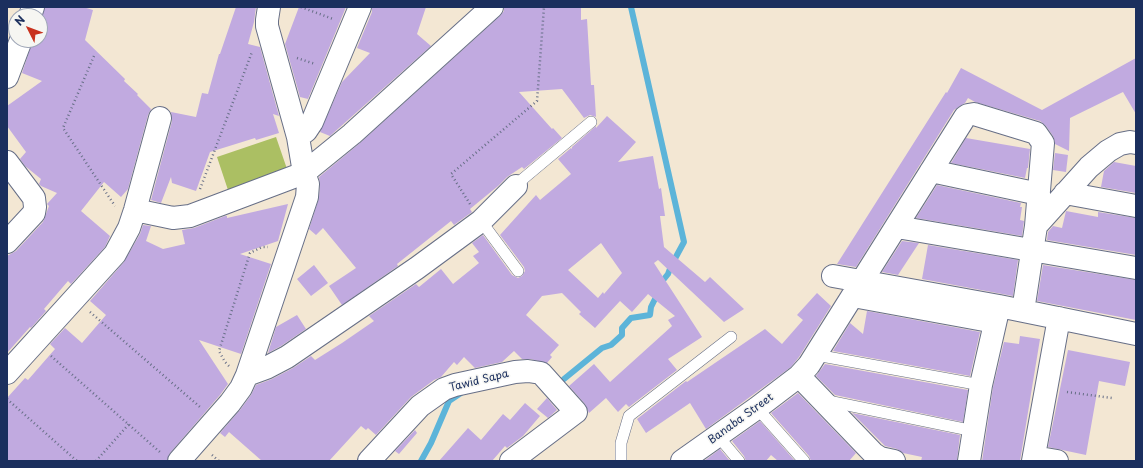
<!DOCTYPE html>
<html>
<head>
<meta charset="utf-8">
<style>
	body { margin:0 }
	#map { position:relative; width:1143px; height:468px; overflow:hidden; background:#f3e7d3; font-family:"Playpen Sans",sans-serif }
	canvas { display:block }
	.frame { position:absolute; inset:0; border:8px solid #1b2f5e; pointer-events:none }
	.north { position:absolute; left:8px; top:8px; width:40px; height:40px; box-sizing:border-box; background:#f6f6f2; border:1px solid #9ea6b7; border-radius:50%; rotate:312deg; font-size:11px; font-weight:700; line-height:16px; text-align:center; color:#1b2f5e }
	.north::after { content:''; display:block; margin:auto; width:14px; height:18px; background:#c8321e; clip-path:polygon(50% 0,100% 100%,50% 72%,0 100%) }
</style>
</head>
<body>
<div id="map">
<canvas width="1143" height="468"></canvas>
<div class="frame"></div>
<div class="north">N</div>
</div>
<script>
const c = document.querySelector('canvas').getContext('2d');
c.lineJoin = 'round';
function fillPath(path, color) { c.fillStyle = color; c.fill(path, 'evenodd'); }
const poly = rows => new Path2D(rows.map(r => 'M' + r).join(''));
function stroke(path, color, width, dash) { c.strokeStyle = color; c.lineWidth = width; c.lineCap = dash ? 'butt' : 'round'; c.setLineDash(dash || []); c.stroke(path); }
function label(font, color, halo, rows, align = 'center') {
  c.font = font + ' "Playpen Sans",sans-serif'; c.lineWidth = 3; c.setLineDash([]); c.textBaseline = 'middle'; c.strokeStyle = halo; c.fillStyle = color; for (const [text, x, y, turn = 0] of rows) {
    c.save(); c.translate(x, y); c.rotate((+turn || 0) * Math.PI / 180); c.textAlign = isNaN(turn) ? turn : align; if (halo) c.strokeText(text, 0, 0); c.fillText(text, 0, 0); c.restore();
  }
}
fillPath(poly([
	[276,137,287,169,228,190,217,157]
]), '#abbf63');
stroke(poly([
	[631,7,684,242,671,266,668,274,660,284],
	[564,379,602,348,611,345,622,335,622,328,631,318,650,315,651,307,658,293],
	[421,461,431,443,449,401,461,393]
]), '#5cb4d9', 6);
fillPath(poly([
	[45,7,83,7,93,10,85,40,125,79,124,81,138,94,137,95,151,109,148,115,128,189,121,197,104,182,81,211,110,236,105,247,71,284,68,281,44,309,46,311,31,328,30,327,7,353,7,256,16,251,43,222,49,206,47,204,57,193,41,186,39,184,41,179,25,166,20,159,26,152,7,126,7,106,42,81,22,73,33,40,40,40,40,23],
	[236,7,256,7,254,22,248,44,260,47,279,116,273,114,279,133,256,140,255,138,210,152,196,191,172,183,171,177,161,203,151,200,172,121,171,112,196,117,202,93,208,94,219,54,220,54],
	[299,7,346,7,308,99,300,97,285,44],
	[372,7,426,7,417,34,431,46,330,136,320,132,342,82,370,53,357,48,372,12],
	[504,7,581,7,581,20,587,19,591,85,594,85,596,117,590,115,584,118,562,89,519,92,552,129,553,128,562,138,524,169,522,167,507,177,498,186,470,209,472,212,454,225,451,221,397,264,398,266,342,305,329,286,356,268,323,228,316,235,309,229,319,198,320,185,319,177,360,143,500,16,504,11],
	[1136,58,1136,114,1123,92,1070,118,1069,151,1055,144,1053,136,1046,126,1040,121,975,102,968,98,965,103,954,110,856,267,837,264,946,92,947,93,961,68,1042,110],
	[607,116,636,142,618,162,653,156,659,189,661,188,665,216,660,216,664,247,705,282,710,277,744,309,724,322,658,260,654,263,702,337,668,359,677,370,629,407,626,404,618,412,606,398,589,413,585,404,569,386,594,364,610,382,672,326,668,320,675,316,648,294,632,312,620,301,595,328,579,314,581,312,562,293,542,296,526,315,559,345,550,355,552,357,547,363,530,359,522,359,514,351,502,362,475,368,464,357,457,365,454,362,441,377,434,380,411,397,376,435,368,428,366,430,361,426,329,461,262,461,229,432,225,437,220,433,240,410,251,395,256,385,272,379,293,368,311,356,315,360,342,343,374,321,369,316,416,284,419,287,441,269,453,284,479,263,473,256,479,252,472,243,483,235,512,275,518,278,522,276,525,271,524,267,500,235,536,195,540,200,571,174,558,159,571,148,572,149,572,147,596,126,596,128],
	[601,243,622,273,604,294,603,292,598,298,568,270],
	[966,138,1030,149,1028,168,1027,168,1025,178,951,163],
	[1055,153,1068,155,1066,172,1053,170],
	[1114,162,1136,166,1136,193,1101,187,1104,171],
	[937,185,1021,203,1020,207,1022,207,1020,220,1024,221,1022,236,916,218],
	[288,204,278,241,240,254,271,264,241,354,199,340,228,384,220,395,170,453,167,461,7,461,7,398,25,378,28,380,55,349,50,344,65,328,82,343,106,315,90,301,124,262,140,234,143,225,151,226,146,241,163,249,185,244,182,230,194,228,225,216,227,216,227,218],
	[1066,211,1098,217,1098,212,1136,218,1136,255,1047,240,1048,232,1053,226,1062,228],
	[902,241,919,243,898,275,882,272],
	[928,245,1018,260,1013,296,922,279],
	[314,265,328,283,311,296,297,279],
	[1043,265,1136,280,1136,320,1037,301],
	[817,293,831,306,799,357,791,367,706,429,690,403,646,433,637,419,686,381,687,382,765,329,782,344,803,320,797,315],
	[867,311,980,332,970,376,833,351,850,323,863,334],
	[297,315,306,329,281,346,268,353,276,327],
	[1020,336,1040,339,1020,461,982,461,993,387,1004,342,1019,344],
	[1068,350,1130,362,1125,386,1099,381,1086,455,1048,447],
	[825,364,968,390,963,422,835,395,816,376],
	[798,393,856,453,849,461,811,461,809,456,771,413],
	[547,398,557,410,548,418,537,409],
	[525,403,540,416,523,436,507,448,505,446,492,461,439,461,468,428,481,440,503,414,510,420],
	[852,413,960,435,957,461,921,461,922,457,903,453,897,449,885,446],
	[760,421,795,461,778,461,771,455,766,461,746,461,744,456,732,441],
	[415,430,417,433,399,454,395,451],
	[720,449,730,461,704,461]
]), '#c1aae0');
const lane = poly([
	[516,186,524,178,591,122],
	[481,221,518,271],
	[816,355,981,385],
	[828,401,974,431],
	[757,408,804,461],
	[718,436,739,461],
	[621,461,621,443,629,416,731,337]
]);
const street = poly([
	[30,16,33,7],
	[7,77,21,40],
	[298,137,306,131,312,122,360,7],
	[7,162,34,198,35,207,34,213,7,242],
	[931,171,1039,194],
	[1065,193,1136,206],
	[135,210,173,218,190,216,304,173,352,134,492,7],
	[1036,226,1089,167,1108,151,1120,144,1130,142,1136,143],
	[897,227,1136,268],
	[833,276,999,306,1136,334],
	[853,296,995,322],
	[7,373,115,254,129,228,135,210,160,118],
	[247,375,266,368,287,357,417,268,481,221,516,186],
	[799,376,874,454,880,458,894,461],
	[1034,457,1057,461],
	[179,461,230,403,241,388,247,375,307,197,308,184,304,173,298,137,267,26,267,20,269,7],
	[369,461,420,406,444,389,455,385,515,372,528,371,541,373,576,412,511,461],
	[682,461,757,408,799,376,809,365,965,117,968,115,974,114,1036,133,1043,143,1036,226,1023,311],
	[969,461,981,385,999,306],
	[1033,461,1059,318]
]);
stroke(lane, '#676f87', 12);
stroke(street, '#676f87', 24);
stroke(poly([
	[301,7,333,19],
	[94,56,63,128,115,206],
	[297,58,315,64],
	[200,189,252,52],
	[470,204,451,174,537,101,544,7],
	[90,312,200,407],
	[51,356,161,453],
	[229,366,225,362,219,351,250,253,262,247,268,247],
	[1067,392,1112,398],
	[7,399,77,461],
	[212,455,219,461],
	[96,461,129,424]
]), '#676f87', 2.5, [1, 3]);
stroke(lane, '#fff', 11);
stroke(street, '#fff', 22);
label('11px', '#1b2f5e', '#f6f6f2', [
	["Tawid Sapa",479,381,-14],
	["Banaba Street",741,419,-36]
]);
</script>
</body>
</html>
